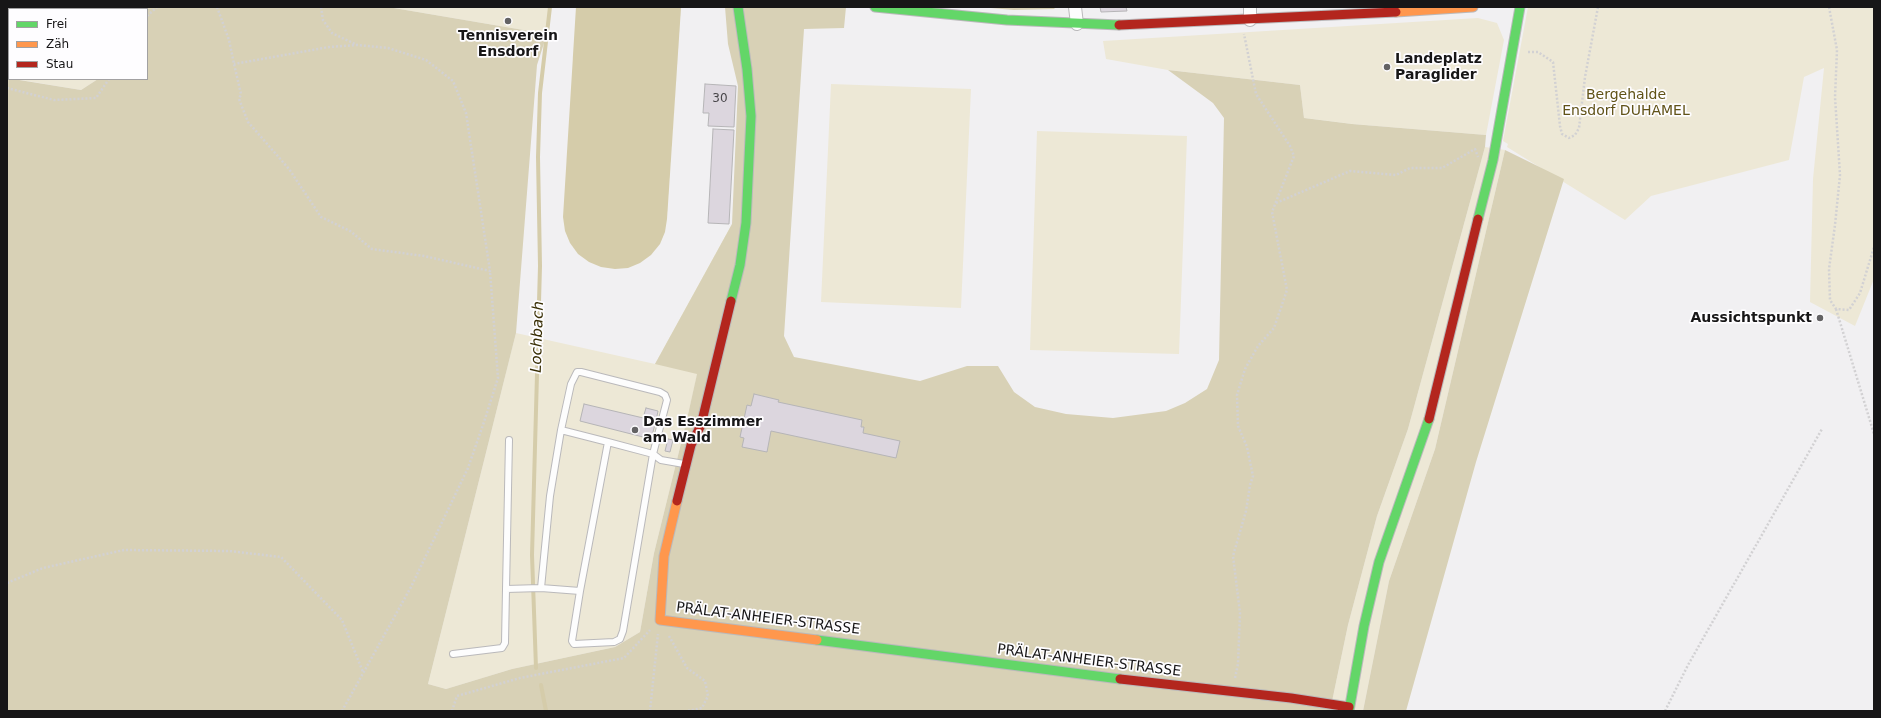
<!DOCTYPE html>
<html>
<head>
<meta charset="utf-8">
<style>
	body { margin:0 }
	#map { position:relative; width:1881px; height:718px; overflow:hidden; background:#f1f0f2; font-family:"DejaVu Sans",sans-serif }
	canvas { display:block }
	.frame { position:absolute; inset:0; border:8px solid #171617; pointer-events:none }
	.legend { position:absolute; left:8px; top:8px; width:140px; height:72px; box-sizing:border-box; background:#fefdff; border:1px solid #a2a1a2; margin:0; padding:5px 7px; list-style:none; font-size:12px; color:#171617 }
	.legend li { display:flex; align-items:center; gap:8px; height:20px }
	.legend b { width:20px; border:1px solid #a2a1a2 }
</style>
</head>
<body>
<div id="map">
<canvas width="1881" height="718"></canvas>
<div class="frame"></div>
<ul class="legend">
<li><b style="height:5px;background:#63d668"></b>Frei</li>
<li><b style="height:5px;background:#ff974d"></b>Zäh</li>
<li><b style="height:5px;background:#b3261e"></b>Stau</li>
</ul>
</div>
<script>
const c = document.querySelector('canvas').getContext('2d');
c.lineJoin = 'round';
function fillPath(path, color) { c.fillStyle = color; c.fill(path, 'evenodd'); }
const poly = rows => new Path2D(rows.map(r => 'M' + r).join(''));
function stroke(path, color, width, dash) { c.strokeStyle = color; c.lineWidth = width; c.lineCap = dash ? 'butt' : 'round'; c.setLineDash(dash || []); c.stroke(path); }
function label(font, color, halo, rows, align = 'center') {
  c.font = font + ' "DejaVu Sans",sans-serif'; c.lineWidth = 3.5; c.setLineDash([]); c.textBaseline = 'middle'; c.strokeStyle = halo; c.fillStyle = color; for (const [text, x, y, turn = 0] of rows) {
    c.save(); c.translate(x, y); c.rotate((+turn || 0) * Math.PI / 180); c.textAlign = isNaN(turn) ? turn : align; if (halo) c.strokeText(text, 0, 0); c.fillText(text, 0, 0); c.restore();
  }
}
fillPath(poly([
	[12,7,143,7,140,9,11,9],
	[388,7,551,7,547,34],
	[1528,7,1874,7,1874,279,1855,326,1810,302,1813,179,1824,68,1804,77,1789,160,1651,196,1625,220,1507,147,1508,144,1503,141],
	[9,15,9,78,7,78,7,21],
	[1478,18,1497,23,1504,40,1486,135,1352,124,1304,118,1300,85,1168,70,1106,59,1103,41],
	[15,79,98,79,81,90],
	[831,84,971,89,961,308,821,302],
	[1037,131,1187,136,1179,354,1030,350],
	[1485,147,1505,150,1435,449,1389,581,1363,711,1330,711,1348,625,1377,516,1408,429],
	[732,224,687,419,654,553,640,632,615,647,512,669,446,689,428,684,516,333,655,364]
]), '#ede8d6');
fillPath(poly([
	[143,7,388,7,547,34,537,65,516,333,428,684,446,689,512,669,615,647,640,632,654,553,687,419,697,374,655,364,732,224,738,86,728,44,725,7,846,7,844,28,804,29,784,336,794,357,920,381,967,366,998,366,1014,392,1035,407,1066,414,1113,418,1166,411,1185,403,1207,389,1219,360,1224,118,1213,103,1168,70,1300,85,1304,118,1352,124,1486,135,1485,147,1408,429,1377,516,1348,625,1330,711,7,711,7,78,81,90,98,79,147,79,147,9,140,9],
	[979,7,1056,7,1054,9,1014,10],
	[1505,150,1564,179,1476,462,1406,711,1363,711,1389,581,1435,449]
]), '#d8d1b6');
fillPath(poly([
	[576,7,681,8,667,219,665,232,660,244,651,255,640,263,628,268,615,269,601,267,589,262,578,254,570,243,565,231,563,217]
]), '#d5ccaa');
stroke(poly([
	[536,668,532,555,540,266,538,157,540,93,550,7],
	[541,685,546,711]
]), '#d5ccaa', 4);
const building = poly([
	[1100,7,1126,7,1127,11,1101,12,1100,7],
	[705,84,736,86,734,127,708,126,709,113,703,113,705,84],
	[713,129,734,130,729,224,708,223,713,129],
	[754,394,779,400,778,402,862,420,861,427,864,427,863,433,900,441,896,458,771,431,767,452,742,447,744,438,740,437,747,405,751,406,754,394],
	[584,404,656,421,651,439,580,421,584,404],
	[646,408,658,411,656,421,643,418,646,408],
	[668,439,673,440,670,452,665,451,668,439]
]);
fillPath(building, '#dcd6de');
stroke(building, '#b6b5b7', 1);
const lane = poly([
	[561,430,571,384,577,372,581,372,660,392,665,395,667,400,653,454,623,631,620,639,614,642,574,644,572,641,580,591],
	[509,440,506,589,541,588],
	[608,442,580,591,541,588,550,496,561,430,608,442,653,454,661,460,684,464],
	[453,654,502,648,505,643,506,589]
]);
const street = poly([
	[1075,7,1077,24],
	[1250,7,1250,20]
]);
const fast = poly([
	[875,7,1007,20,1119,25],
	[1478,219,1493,160,1520,7],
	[731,301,740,265,746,223,751,116,747,69,738,7],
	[817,640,1120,679],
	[1349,711,1364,626,1379,562,1429,419]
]);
const slow = poly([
	[1396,12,1473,7],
	[677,501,664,556,660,620,817,640]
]);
const jam = poly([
	[1119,25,1396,12],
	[1429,419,1478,219],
	[677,501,691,445,701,425,731,301],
	[1120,679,1291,698,1349,707]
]);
stroke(lane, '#bab9bb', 8);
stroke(street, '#bab9bb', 14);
stroke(fast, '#bab9bb', 11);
stroke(slow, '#bab9bb', 11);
stroke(jam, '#bab9bb', 11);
stroke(poly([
	[217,7,229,40,234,64,241,94,239,99,248,122,289,169,321,217,350,231,372,249,424,256,490,271,466,113,453,81,426,60,388,48,357,45,329,47,234,64],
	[321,7,323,20,332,33,357,45],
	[1829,7,1837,50,1835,97,1840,175,1835,225,1829,269,1830,300,1836,309,1849,310,1860,293,1874,247],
	[147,16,157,7],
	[1528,52,1538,52,1553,62,1560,126,1562,134,1569,138,1575,135,1579,128,1585,77,1598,7],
	[7,88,54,100,96,98,109,79],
	[1276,203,1350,171,1396,175,1410,168,1442,168,1475,149,1478,157],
	[1836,309,1874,434],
	[7,583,43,568,124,550,229,551,281,557,342,620,363,672],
	[669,636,687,668,705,681,708,696,702,708,688,711],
	[1235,678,1238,664,1240,613,1233,556,1246,511,1250,485,1253,476,1247,447,1238,426,1237,395,1245,369,1258,346,1274,328,1287,290,1272,212,1294,156,1290,146,1256,94,1244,34],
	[342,711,411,587,468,468,484,422,498,378,490,271],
	[452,711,457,696,520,678,624,658,650,630],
	[650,711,658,634],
	[1665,711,1688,665,1822,429]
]), '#d2d1d3', 2.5, [2, 2]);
stroke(lane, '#fdfdfd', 6);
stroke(street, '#fdfdfd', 12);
stroke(fast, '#63d668', 9);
stroke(slow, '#ff974d', 9);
stroke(jam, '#b3261e', 9);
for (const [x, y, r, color] of [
	[508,21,4,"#636264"],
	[1387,67,4,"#636264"],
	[1820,318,4,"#636264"],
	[635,430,4,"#636264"]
]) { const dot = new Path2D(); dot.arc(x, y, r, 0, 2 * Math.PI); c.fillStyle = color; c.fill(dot); stroke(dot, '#fefdff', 1.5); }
label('12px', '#484649', null, [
	["30",720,99]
]);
label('bold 14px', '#171617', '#fefdff', [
	["Tennisverein",508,36,"center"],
	["Ensdorf",508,52,"center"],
	["Landeplatz",1395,59],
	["Paraglider",1395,75],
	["Aussichtspunkt",1812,318,"right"],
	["Das Esszimmer",643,422],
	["am Wald",643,438]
], 'left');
label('14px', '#605217', '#fefdff', [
	["Bergehalde",1626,95],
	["Ensdorf DUHAMEL",1626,111]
]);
label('14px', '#171617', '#fefdff', [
	["PRÄLAT-ANHEIER-STRASSE",768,619,7],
	["PRÄLAT-ANHEIER-STRASSE",1089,661,7]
]);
label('italic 15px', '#382e04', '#fefdff', [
	["Lochbach",538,337,-88]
]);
</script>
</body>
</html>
